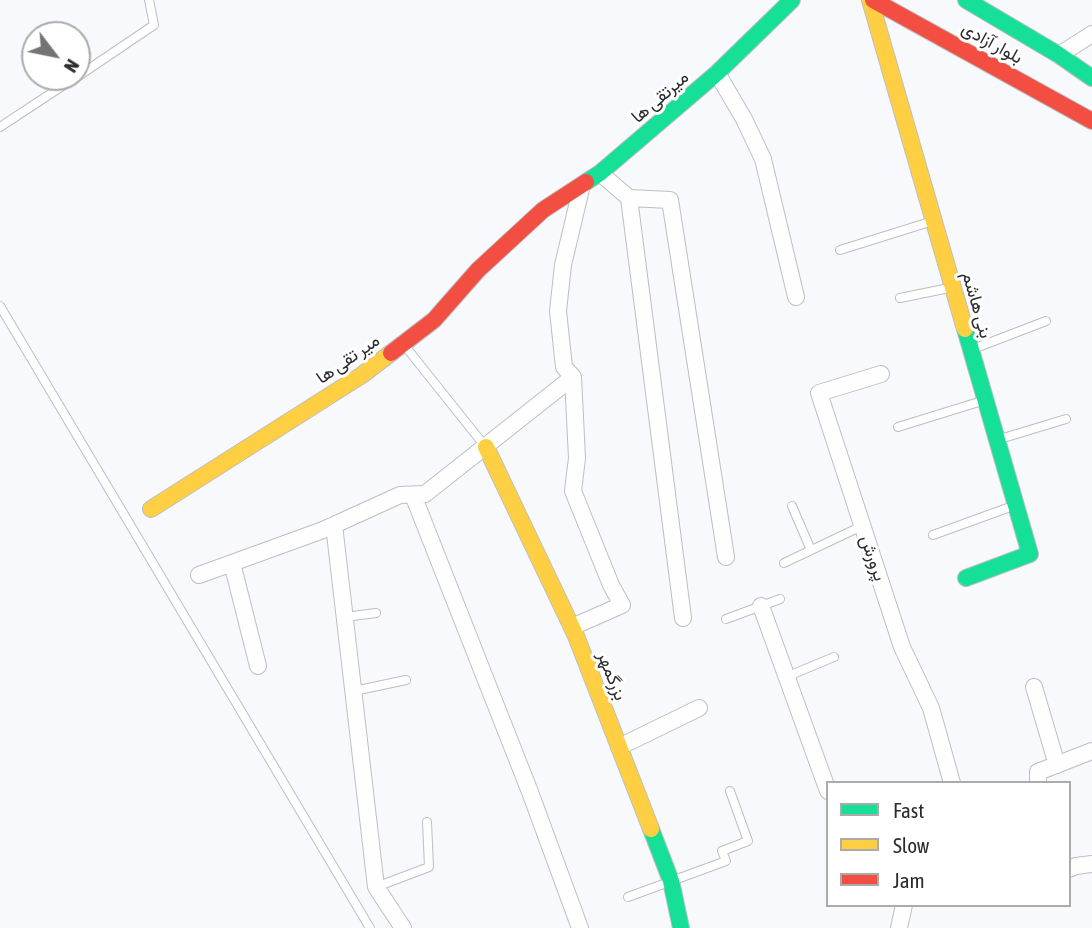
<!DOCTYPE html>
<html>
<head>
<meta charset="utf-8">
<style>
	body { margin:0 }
	#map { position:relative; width:1092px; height:928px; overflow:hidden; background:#f7f9fc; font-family:"Asap Condensed",sans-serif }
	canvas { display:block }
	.legend { position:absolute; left:826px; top:781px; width:245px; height:126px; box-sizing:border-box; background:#fff; border:2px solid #aaabab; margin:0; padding:9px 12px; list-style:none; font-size:21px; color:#2a2c2e }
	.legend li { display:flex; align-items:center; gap:14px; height:35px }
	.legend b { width:35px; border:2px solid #aaabab }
	.north { position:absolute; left:21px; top:21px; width:70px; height:70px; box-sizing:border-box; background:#fff; border:2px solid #aaabab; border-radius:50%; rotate:122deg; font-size:19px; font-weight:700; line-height:28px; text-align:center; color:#2a2c2e }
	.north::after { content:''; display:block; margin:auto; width:24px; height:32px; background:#727476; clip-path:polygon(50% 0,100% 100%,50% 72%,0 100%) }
</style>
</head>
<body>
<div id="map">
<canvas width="1092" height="928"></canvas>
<ul class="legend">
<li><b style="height:9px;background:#16e098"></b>Fast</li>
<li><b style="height:9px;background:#ffcf43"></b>Slow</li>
<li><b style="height:9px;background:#f24e42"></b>Jam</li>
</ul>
<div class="north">N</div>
</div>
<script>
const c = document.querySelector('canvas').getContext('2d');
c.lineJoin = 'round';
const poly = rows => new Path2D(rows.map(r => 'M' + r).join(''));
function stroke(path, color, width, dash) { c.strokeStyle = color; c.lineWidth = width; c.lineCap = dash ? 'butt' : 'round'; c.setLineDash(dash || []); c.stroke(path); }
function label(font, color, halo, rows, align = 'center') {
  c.font = font + ' "Asap Condensed",Vazirmatn,sans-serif'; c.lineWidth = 6; c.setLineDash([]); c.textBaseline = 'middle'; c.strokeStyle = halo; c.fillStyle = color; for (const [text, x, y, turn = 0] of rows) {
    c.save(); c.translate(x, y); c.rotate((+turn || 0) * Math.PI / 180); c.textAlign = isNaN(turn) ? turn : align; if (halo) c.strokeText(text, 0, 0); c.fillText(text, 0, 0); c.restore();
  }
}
const lane = poly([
	[77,77,154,25,149,0],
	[0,127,76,77],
	[840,250,933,221],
	[900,298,949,288],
	[0,306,370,928],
	[405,346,484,445],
	[973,349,1046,321],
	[898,427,982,401],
	[1000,439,1066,419],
	[792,506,811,550],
	[933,535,1013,506],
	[784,563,862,526],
	[345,617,376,613],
	[726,619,780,599],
	[786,677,834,657],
	[354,691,406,680],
	[376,887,429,867,427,822],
	[628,897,726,861,722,851,748,841,730,791]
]);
const street = poly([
	[1059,55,1092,34],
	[717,73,744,119,763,159,796,297],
	[600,173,629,198,670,200,726,557],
	[629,198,683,618],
	[881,374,819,393,902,647,931,708,952,783],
	[573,377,564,367,558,311,563,265,582,185],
	[413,495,530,792,580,928],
	[334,525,376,887,403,928],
	[232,563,258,666],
	[199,575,323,530,400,495,425,494,573,377],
	[761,606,828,791],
	[572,627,622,605,611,585,573,491,577,458,573,377],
	[1034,687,1057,765],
	[619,747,699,708],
	[1038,783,1038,772,1092,751],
	[1069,869,1076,866,1092,864],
	[899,928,904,905]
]);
const fast = poly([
	[966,0,1059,55,1092,78],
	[586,182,600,173,717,73,792,0],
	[965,329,1030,554,966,578],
	[651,829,671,881,681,928]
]);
const slow = poly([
	[870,0,965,329],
	[486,447,576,636,651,829],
	[151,509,362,375,391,353]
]);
const jam = poly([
	[873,0,1092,121],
	[391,353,434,320,478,270,543,210,586,182]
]);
stroke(lane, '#bdbfc1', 10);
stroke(street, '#bdbfc1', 18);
stroke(fast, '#bdbfc1', 18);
stroke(slow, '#bdbfc1', 18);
stroke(jam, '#bdbfc1', 18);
stroke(lane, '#fefeff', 8);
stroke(street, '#fefeff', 16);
stroke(fast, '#16e098', 16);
stroke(slow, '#ffcf43', 16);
stroke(jam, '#f24e42', 16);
label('18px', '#2a2c2e', '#fff', [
	["بلوار آزادی",992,43,29],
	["میرتقی ها",660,97,-41],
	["بنی هاشم",977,305,74],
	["میر تقی ها",348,359,-35],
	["پرورش",873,558,71],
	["بزرگمهر",612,676,69]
]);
</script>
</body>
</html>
